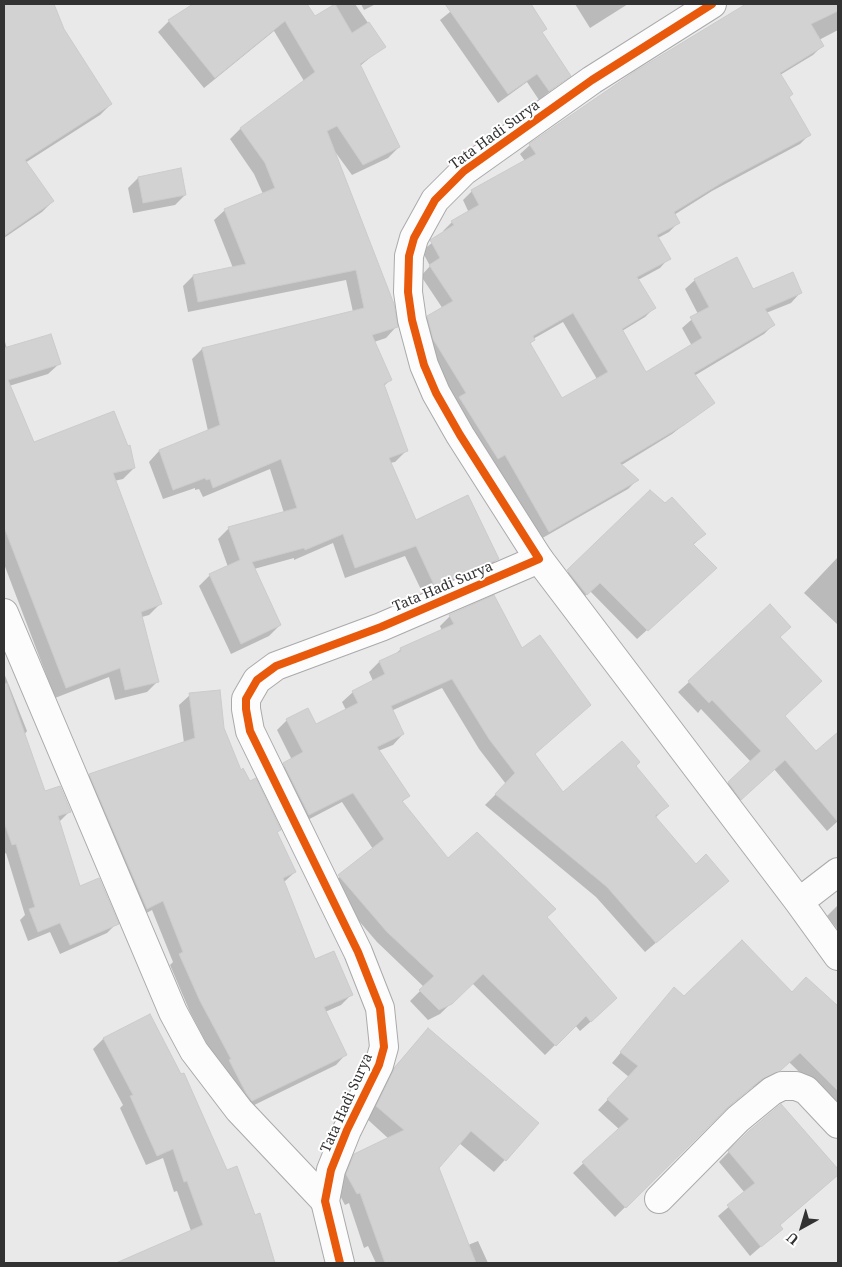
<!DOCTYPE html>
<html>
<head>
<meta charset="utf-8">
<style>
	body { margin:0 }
	#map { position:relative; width:842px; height:1267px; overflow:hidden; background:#eae9ea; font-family:"Noto Serif",serif }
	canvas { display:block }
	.frame { position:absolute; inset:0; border:5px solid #333233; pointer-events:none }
	.north { position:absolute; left:777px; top:1202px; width:50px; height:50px; -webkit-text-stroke:4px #fff; paint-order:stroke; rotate:219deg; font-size:14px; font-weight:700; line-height:20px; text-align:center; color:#333233 }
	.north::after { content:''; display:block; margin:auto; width:18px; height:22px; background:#333233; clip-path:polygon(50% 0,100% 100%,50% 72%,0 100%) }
</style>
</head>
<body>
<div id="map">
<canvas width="842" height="1267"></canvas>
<div class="frame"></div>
<div class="north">U</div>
</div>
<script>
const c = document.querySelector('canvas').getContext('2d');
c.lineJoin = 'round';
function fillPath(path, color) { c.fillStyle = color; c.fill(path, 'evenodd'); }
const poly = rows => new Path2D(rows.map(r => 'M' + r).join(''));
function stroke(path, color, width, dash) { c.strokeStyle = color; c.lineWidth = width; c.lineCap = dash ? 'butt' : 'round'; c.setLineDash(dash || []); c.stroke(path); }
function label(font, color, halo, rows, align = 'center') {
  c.font = font + ' "Noto Serif",serif'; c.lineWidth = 4; c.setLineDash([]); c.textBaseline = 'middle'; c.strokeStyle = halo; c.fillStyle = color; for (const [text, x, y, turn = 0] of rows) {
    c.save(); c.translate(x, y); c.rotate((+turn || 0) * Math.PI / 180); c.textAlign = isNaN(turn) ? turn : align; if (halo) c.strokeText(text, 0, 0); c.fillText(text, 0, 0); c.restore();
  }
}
fillPath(poly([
	[4,4,53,4,63,30,111,104,100,115,25,163,53,201,42,212,4,238],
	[195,4,305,4,315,18,338,4,355,4,384,46,360,66,399,147,388,158,352,175,333,149,396,327,386,338,374,342,390,380,383,387,406,451,395,462,390,463,416,522,497,559,487,570,424,596,405,556,345,578,333,543,294,560,294,558,254,569,280,625,269,636,231,654,199,586,210,575,228,567,218,539,229,528,284,513,270,469,203,497,199,489,195,490,195,488,163,499,149,462,159,451,208,431,192,359,202,349,353,312,346,280,188,312,183,286,193,276,233,268,214,220,225,210,263,194,254,174,230,139,240,129,304,81,274,31,204,88,158,32,169,21],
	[361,4,376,4,364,10],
	[460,4,529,4,545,29,541,32,569,76,539,100,527,82,498,103,440,20],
	[575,4,628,4,590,28],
	[748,4,838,4,838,30,819,40,822,46,813,55,780,75,788,97,809,135,800,144,712,191,674,215,678,223,669,232,658,238,669,258,660,268,638,280,654,308,645,317,622,331,646,374,692,346,682,328,698,314,685,289,695,280,753,291,800,293,791,303,766,313,773,325,764,334,694,376,713,402,672,434,620,466,637,480,628,489,539,540,495,464,488,468,424,348,418,327,428,317,443,309,421,276,430,266,422,251,444,233,443,231,452,222,469,213,463,200,472,191,525,161,520,154,530,145,635,73],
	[563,322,597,379,562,400,530,344,533,339],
	[138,178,185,195,175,205,133,213,128,188],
	[4,338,7,349,59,364,48,374,9,386,33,444,134,468,123,479,114,481,160,604,149,615,142,617,158,681,147,692,115,700,109,677,55,698,4,564],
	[650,491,704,534,692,546,706,577,637,639,590,591,577,604,559,581],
	[838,557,838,625,804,593],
	[450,616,534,755,563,794,635,766,667,806,655,818,717,891,645,952,596,897,485,805,506,784,479,749,442,688,391,711,403,734,393,745,378,751,408,796,402,802,448,859,545,918,605,1009,580,1031,575,1025,545,1055,472,983,440,1014,428,1020,410,1001,424,987,377,942,329,886,373,849,342,802,298,825,274,775,292,760,277,730,287,720,315,726,346,710,342,702,353,692,373,681,369,672,379,662,394,655,401,649,442,631,440,626],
	[779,637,784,716,816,753,838,733,838,821,827,831,774,769,730,809,718,793,751,762,701,709,698,713,678,692,689,682],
	[4,673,27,731,24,735,45,793,70,811,59,822,79,888,117,923,107,933,60,954,50,932,28,941,20,920,25,915,6,853,4,854],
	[190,695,223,728,240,771,276,833,295,872,283,883,315,961,351,995,341,1005,325,1012,346,1054,336,1065,242,1111,190,1012,170,965,173,962,152,910,136,919,80,786,90,775,184,743,179,705],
	[838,905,838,930,827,916],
	[671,993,684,997,791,994,835,1005,837,1004,838,1122,828,1100,789,1062,769,1080,751,1088,717,1117,615,1217,573,1173,619,1129,598,1110,629,1077,612,1063],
	[149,1016,227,1171,254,1216,259,1215,274,1263,120,1263,191,1231,177,1191,174,1192,163,1158,146,1165,120,1108,123,1105,93,1049,103,1039],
	[417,1042,538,1123,494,1172,459,1143,438,1168,468,1245,478,1241,488,1263,376,1263,368,1246,364,1248,349,1203,345,1205,335,1186,343,1168,355,1156,389,1139,366,1118,383,1080],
	[781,1106,838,1174,779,1226,781,1229,750,1256,718,1216,745,1193,719,1162,749,1131]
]), '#0003');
const building = poly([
	[4,4,54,4,64,29,112,104,25,160,54,201,4,236,4,4],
	[193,4,307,4,315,16,335,4,352,33,369,22,386,47,360,64,400,147,363,165,337,126,327,131,394,304,398,327,372,335,392,380,384,384,408,451,389,458,416,520,468,495,499,559,435,587,416,546,355,568,343,534,305,550,304,548,252,562,281,625,241,644,209,574,240,560,228,527,297,508,281,459,213,488,210,479,206,480,205,478,173,490,159,450,220,425,202,348,364,308,356,270,198,302,193,275,246,264,224,209,275,188,265,163,240,128,315,72,285,21,215,78,168,20,193,4],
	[445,4,531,4,547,29,542,32,571,76,549,91,537,74,508,94,445,4],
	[746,4,838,4,838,11,811,24,824,46,780,73,793,94,789,97,811,135,723,182,674,212,680,223,657,235,671,259,637,277,656,308,622,329,646,372,702,338,690,317,709,307,694,279,737,257,753,289,793,272,802,293,765,309,775,325,694,373,715,403,684,425,620,463,639,480,549,532,505,455,498,459,459,397,466,393,433,339,427,316,453,301,429,265,440,258,430,240,454,225,451,221,479,205,471,190,536,154,529,144,634,72,746,4],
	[573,313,608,372,562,398,530,343,535,340,533,336,573,313],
	[181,168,186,195,143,203,138,177,181,168],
	[51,334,61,364,8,380,34,442,114,411,128,446,130,445,135,468,113,473,162,604,141,612,159,682,125,690,120,668,66,688,4,527,4,348,51,334],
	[650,490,665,503,672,497,706,534,693,544,717,568,648,631,600,583,587,595,567,570,650,490],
	[494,595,522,648,540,635,591,705,535,754,563,792,622,741,640,762,636,766,669,806,655,816,696,864,706,854,729,881,656,943,607,887,495,794,515,773,489,739,452,679,391,706,404,734,377,747,410,796,402,801,448,858,477,832,556,909,547,917,617,998,591,1022,586,1016,556,1046,483,974,452,1004,439,1010,419,990,434,976,387,932,338,875,384,839,353,793,309,815,283,763,303,752,286,719,308,708,316,724,358,703,352,691,385,674,379,661,401,651,400,648,454,624,449,615,494,595],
	[770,604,791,627,780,637,822,681,785,716,816,751,838,732,838,822,785,760,741,800,728,782,761,751,712,700,709,703,688,681,770,604],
	[7,683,45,791,60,786,71,812,58,816,80,886,99,878,119,924,70,945,60,923,38,932,29,909,35,907,16,844,12,845,4,822,4,684,7,683],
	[220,690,224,728,241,770,243,768,250,781,256,778,281,830,277,832,296,872,283,878,315,959,334,951,353,995,324,1007,347,1055,252,1101,246,1093,229,1060,231,1059,200,1001,179,954,183,952,163,901,147,909,89,774,195,738,189,693,220,690],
	[742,940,792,992,806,977,838,1006,838,1091,800,1053,780,1071,762,1079,728,1107,626,1208,582,1162,629,1119,607,1099,638,1066,620,1052,674,987,684,996,742,940],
	[150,1014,181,1074,184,1073,227,1170,237,1166,255,1215,260,1213,275,1263,116,1263,203,1225,187,1181,184,1182,173,1149,157,1156,130,1096,133,1095,103,1038,150,1014],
	[428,1028,539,1123,506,1161,471,1131,439,1168,476,1263,385,1263,360,1193,357,1194,346,1174,354,1154,404,1130,376,1106,395,1067,428,1028],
	[781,1104,838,1169,838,1175,780,1225,783,1229,761,1247,727,1205,755,1183,728,1151,749,1131,781,1104]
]);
fillPath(building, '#d3d2d3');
stroke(building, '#cbcbcb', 1);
const street = poly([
	[539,559,799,902,838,872],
	[4,613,173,1012,194,1051,239,1110,325,1201],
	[799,902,838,956],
	[659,1199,738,1119,772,1091,782,1086,796,1086,806,1090,838,1124]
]);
const secondary = poly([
	[340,1263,325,1201,331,1170,347,1130,379,1065,384,1047,380,1008,358,952,250,731,246,709,246,699,257,680,276,666,381,627,539,559,460,435,436,393,424,365,412,320,408,292,409,256,414,238,435,200,464,171,592,80,712,4]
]);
stroke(street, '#abaaab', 30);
stroke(secondary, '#abaaab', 30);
stroke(street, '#fcfcfc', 28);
stroke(secondary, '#fcfcfc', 28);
stroke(poly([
	[340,1263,325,1201,331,1170,347,1130,379,1065,384,1047,380,1008,358,952,250,731,246,709,246,699,257,680,276,666,381,627,539,559,460,435,436,393,424,365,412,320,408,292,409,256,414,238,435,200,464,171,592,80,712,4]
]), '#e8590c', 8);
label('14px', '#333233', '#fff', [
	["Tata Hadi Surya",495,135,-36],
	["Tata Hadi Surya",443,587,-23],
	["Tata Hadi Surya",347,1103,-66]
]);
</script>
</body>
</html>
